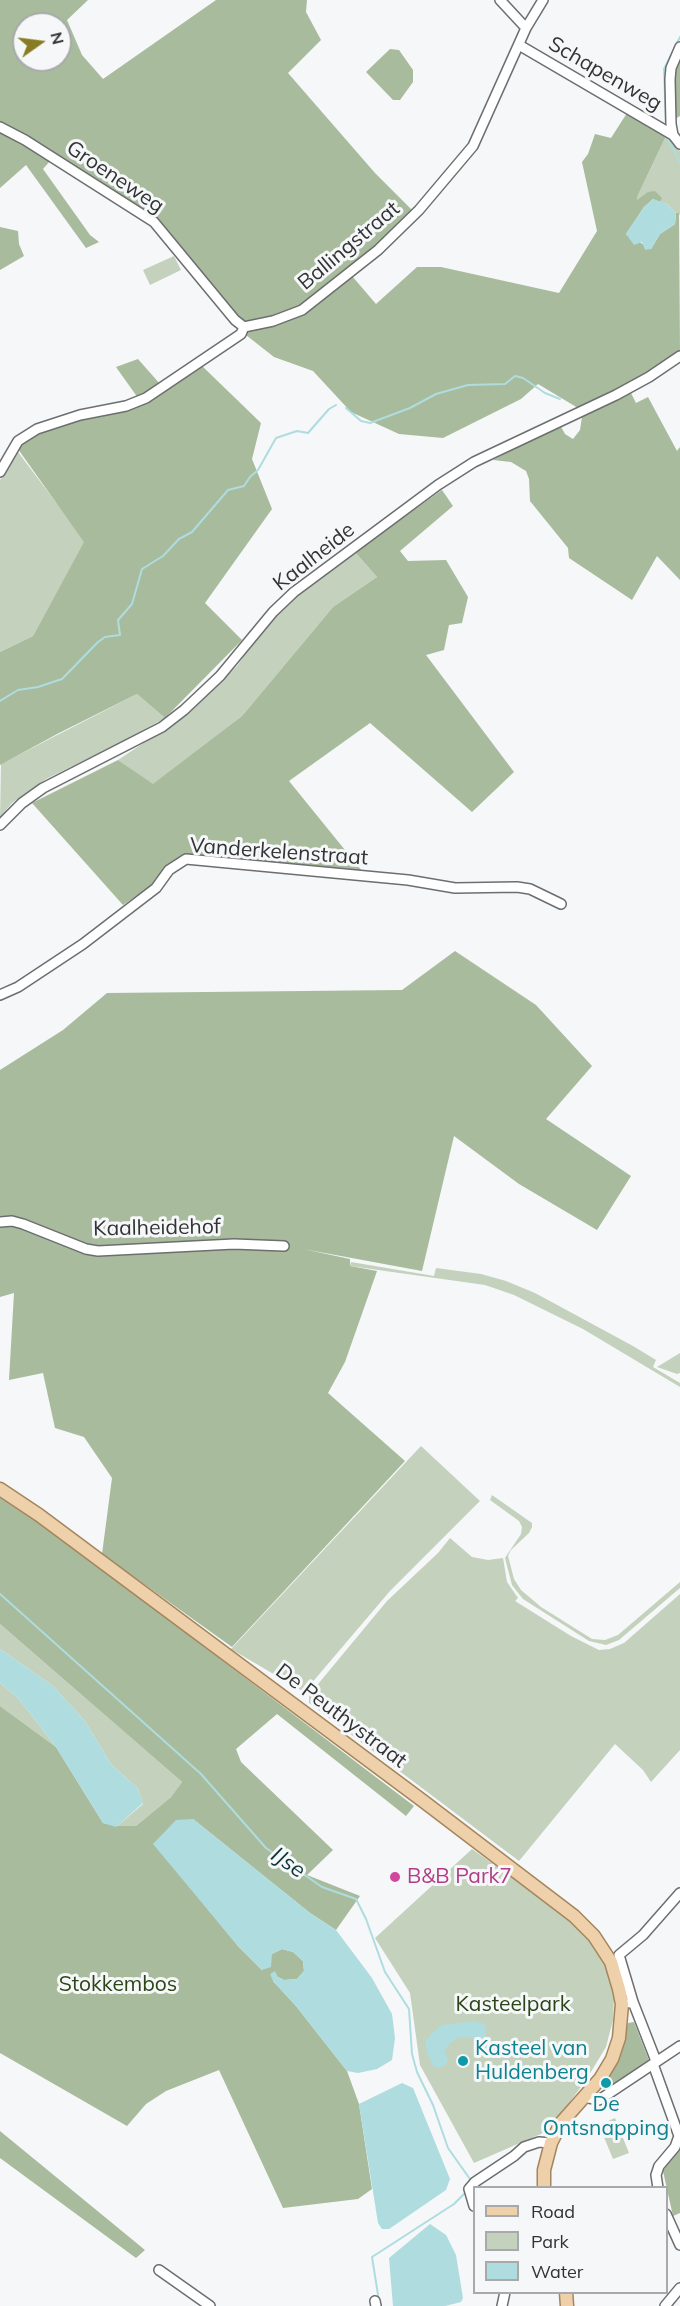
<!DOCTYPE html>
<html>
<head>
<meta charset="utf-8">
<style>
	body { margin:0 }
	#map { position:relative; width:680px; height:2306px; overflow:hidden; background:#f5f7f9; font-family:Mulish,sans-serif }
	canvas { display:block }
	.legend { position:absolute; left:473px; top:2186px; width:195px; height:108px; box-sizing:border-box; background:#f5f7f9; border:2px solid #a7a9aa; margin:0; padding:8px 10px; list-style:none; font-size:18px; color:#323334 }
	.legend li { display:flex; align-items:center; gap:12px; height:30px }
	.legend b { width:30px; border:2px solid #a7a9aa }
	.north { position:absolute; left:12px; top:12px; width:60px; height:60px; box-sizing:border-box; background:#f5f7f9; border:2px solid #a7a9aa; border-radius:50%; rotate:76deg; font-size:16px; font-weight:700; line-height:24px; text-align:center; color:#323334 }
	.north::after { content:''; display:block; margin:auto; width:21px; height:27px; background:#897d23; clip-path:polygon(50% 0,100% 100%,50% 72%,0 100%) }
</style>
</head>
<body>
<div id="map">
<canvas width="680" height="2306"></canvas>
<ul class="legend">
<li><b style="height:8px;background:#eed0aa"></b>Road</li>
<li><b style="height:16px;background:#c4d1bd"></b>Park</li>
<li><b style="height:16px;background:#aedcdf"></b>Water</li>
</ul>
<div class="north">N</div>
</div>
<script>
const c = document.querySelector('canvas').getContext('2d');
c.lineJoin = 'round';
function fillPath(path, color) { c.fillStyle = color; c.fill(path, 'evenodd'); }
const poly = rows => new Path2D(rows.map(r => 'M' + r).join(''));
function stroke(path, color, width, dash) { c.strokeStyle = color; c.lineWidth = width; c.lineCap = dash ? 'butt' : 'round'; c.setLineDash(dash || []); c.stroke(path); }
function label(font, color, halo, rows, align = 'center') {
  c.font = font + ' Mulish,sans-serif'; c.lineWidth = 6; c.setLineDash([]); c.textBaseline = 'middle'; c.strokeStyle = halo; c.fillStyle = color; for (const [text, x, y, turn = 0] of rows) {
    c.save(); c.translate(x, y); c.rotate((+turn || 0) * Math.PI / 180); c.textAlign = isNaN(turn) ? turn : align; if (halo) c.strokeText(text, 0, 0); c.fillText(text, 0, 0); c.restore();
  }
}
fillPath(poly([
	[666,136,680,151,680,216,679,213,676,213,667,204,660,202,661,198,637,201,638,195],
	[174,256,181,270,150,285,143,270],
	[18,452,85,541,33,636,0,652,0,480],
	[355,552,377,577,333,607,242,716,153,785,118,760,166,728,195,706,237,666,266,625,291,600],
	[137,694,165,718,118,744,46,779,12,803,0,817,1,764],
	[351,1262,434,1276,436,1268,481,1274,506,1281,535,1293,633,1346,656,1360,653,1367,680,1383,680,1387,583,1329,514,1295,485,1285,350,1266],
	[680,1353,680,1373,677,1374,657,1367],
	[421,1446,480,1501,390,1591,304,1692,231,1649],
	[492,1495,532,1523,532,1527,529,1533,511,1550,508,1556,514,1579,521,1590,541,1607,592,1639,605,1640,618,1635,680,1582,680,1588,619,1640,606,1645,589,1641,523,1599,512,1585,505,1558,521,1534,522,1527,519,1521,490,1500],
	[450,1538,472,1557,488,1560,503,1558,507,1582,518,1598,515,1601,571,1636,599,1650,610,1649,624,1643,680,1594,680,1750,651,1782,643,1770,615,1744,519,1861,309,1703,309,1695,387,1601,438,1553],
	[0,1624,182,1782,171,1797,136,1826,116,1827,143,1804,138,1789,111,1764,84,1720,53,1686,0,1649],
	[0,1683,18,1698,56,1747,0,1706],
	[472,1849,562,1913,586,1934,602,1955,609,1974,614,1999,613,2020,606,2047,586,2080,566,2107,543,2133,474,2163,420,2065,410,1993,375,1938],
	[615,2118,629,2153,613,2159,599,2125]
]), '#c4d1bd');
fillPath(poly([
	[0,0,88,0,67,20,82,55,103,79,216,0,307,0,306,12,321,40,288,73,375,173,414,212,352,276,376,304,417,267,441,267,559,293,597,231,582,162,588,154,595,134,611,138,627,113,666,136,638,195,637,200,648,192,655,191,662,198,660,202,653,199,644,207,626,234,651,249,660,234,675,224,676,213,679,213,680,352,644,375,578,408,538,384,521,399,443,438,399,434,351,412,313,371,274,357,246,335,221,307,168,233,115,191,89,183,50,161,43,169,90,235,99,242,86,248,26,165,0,188],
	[24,24,60,24,60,60,24,60],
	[390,49,399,50,413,70,413,82,400,100,393,100,366,72],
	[680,56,680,116,673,120,670,74],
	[0,227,18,231,19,244,24,256,0,270],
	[138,359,160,384,201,365,261,423,252,459,272,509,205,603,242,640,165,718,137,694,59,733,0,765,0,652,33,636,84,542,13,442,17,438,17,435,72,418,143,405,116,367],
	[631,393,636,403,648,397,677,451,680,447,680,580,657,556,632,600,569,558,568,548,530,501,529,479,526,471,511,462,493,460,560,425,565,434,573,439,580,430,582,417],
	[442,490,453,506,400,551,408,561,446,560,468,597,462,623,449,625,444,650,426,655,514,772,472,812,370,723,289,781,362,871,183,864,123,905,32,803,118,760,153,784,242,716,333,607,377,577,355,552],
	[455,951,536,1005,592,1066,546,1119,631,1176,597,1230,519,1184,454,1136,422,1271,303,1249,350,1259,350,1266,377,1271,345,1362,328,1393,405,1461,232,1647,102,1554,112,1478,84,1437,55,1428,43,1373,9,1380,14,1293,0,1297,0,1070,63,1030,107,993,402,990],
	[0,1496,20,1507,414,1806,406,1816,277,1714,236,1749,241,1762,333,1850,307,1875,360,1896,336,1930,310,1913,193,1819,154,1844,238,1946,262,1970,272,1954,282,1949,293,1952,303,1961,304,1971,297,1979,284,1980,278,1977,273,1981,296,2006,347,2071,359,2104,372,2189,358,2199,283,2208,219,2070,166,2091,146,2104,127,2126,0,2053,0,1706,56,1747,103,1823,116,1826,136,1826,171,1797,182,1782,0,1624],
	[634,2022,650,2063,614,2085,610,2081,608,2072,620,2051,628,2023],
	[0,2131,145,2250,136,2258,0,2158],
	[678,2144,680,2144,680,2213,673,2216,663,2171]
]), '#a8bb9c');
fillPath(poly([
	[653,199,667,204,676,213,675,224,660,234,651,249,645,250,642,242,634,245,626,234,644,207],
	[0,1649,53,1686,84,1720,111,1764,138,1789,143,1803,116,1827,103,1823,56,1747,18,1698,0,1683],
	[193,1819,310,1913,336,1930,372,1978,392,2014,395,2038,392,2060,377,2069,358,2073,347,2071,296,2006,273,1981,270,1974,275,1971,278,1977,284,1980,297,1979,304,1971,303,1961,293,1952,282,1949,272,1954,271,1967,262,1970,238,1946,153,1844,176,1820],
	[474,2021,485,2024,486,2038,480,2039,459,2037,450,2043,444,2052,448,2059,447,2063,441,2068,434,2067,428,2056,425,2042,431,2034,442,2025],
	[402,2083,413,2088,450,2179,446,2190,389,2229,382,2229,378,2223,359,2104],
	[430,2224,446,2235,456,2255,463,2298,461,2302,445,2306,393,2306,389,2258]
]), '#aedcdf');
stroke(poly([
	[666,125,664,69,680,37],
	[668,140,680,162],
	[346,408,361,421,370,423,410,408,436,394,468,385,505,384,515,376,523,378,545,393,560,399],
	[0,701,18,690,38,687,62,679,98,642,105,637,120,635,118,620,132,604,142,569,163,556,179,539,192,532,228,490,244,486,250,477,258,470,276,438,297,431,308,433,329,409,336,405],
	[0,1594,201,1774,266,1848,322,1887,356,1899,366,1919,385,1972,409,2009,412,2054,417,2072,433,2105,448,2148,472,2182],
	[379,2301,372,2257,454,2204,466,2192]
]), '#aedcdf', 2);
const minor = poly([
	[500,0,526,28],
	[519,45,673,135],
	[680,47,671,68,670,79,671,124,673,135,680,144],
	[0,127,25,140,154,222,235,320,244,327],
	[244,327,273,321,302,310,378,250,419,210,473,146,526,28,543,0],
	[0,472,18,441,37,429,80,415,126,406,146,398,241,334,244,327],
	[0,825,22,803,43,788,162,727,184,710,220,676,273,612,294,592,438,485,474,462,616,395,649,377,680,356],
	[0,995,18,987,83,944,156,888,169,870,186,859,408,880,455,888,517,887,530,889,561,904],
	[0,1222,12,1221,23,1224,86,1249,98,1251,234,1244,284,1246],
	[633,2002,619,1955,643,1935,680,1893],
	[630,2003,633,2002,656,2061],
	[653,2064,679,2136,675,2147,659,2166,656,2175,658,2188],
	[584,2097,599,2100,680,2046],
	[474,2206,469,2189,475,2182,514,2156,524,2147,539,2142,551,2143],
	[666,2214,680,2245],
	[159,2270,210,2306],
	[375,2301,376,2306],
	[502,2306,505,2292],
	[665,2306,680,2288]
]);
const major = poly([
	[0,1489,39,1515,423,1801,574,1916,594,1936,611,1962,619,1989,622,2004,619,2038,612,2059,600,2079,561,2123,551,2143,544,2170,544,2188],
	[566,2292,567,2306]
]);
stroke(minor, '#6c6e70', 12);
stroke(major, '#a5855c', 15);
stroke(minor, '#fff', 9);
stroke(major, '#eed0aa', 12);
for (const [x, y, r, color] of [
	[395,1877,6,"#d1479c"],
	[463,2061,6,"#0f9aa8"],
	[606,2083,6,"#0f9aa8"]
]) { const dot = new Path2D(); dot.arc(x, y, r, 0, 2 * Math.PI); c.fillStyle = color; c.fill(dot); stroke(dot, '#f5f7f9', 2); }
label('21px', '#323334', '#f5f7f9', [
	["Schapenweg",605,74,30],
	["Groeneweg",115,177,34],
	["Ballingstraat",349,246,-40],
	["Kaalheide",314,557,-38],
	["Vanderkelenstraat",279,852,4],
	["Kaalheidehof",157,1228,-1],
	["De Peuthystraat",341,1716,37]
]);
label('21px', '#b23c85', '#f5f7f9', [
	["B&B Park7",407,1877]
], 'left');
label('21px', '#2c4518', '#f5f7f9', [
	["Stokkembos",118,1985],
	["Kasteelpark",513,2005]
]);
label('21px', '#0d838f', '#f5f7f9', [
	["Kasteel van",475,2049],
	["Huldenberg",475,2073],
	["De",606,2105,"center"],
	["Ontsnapping",606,2129,"center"]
], 'left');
label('italic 22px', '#083538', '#f5f7f9', [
	["IJse",288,1863,35]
]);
</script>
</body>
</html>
